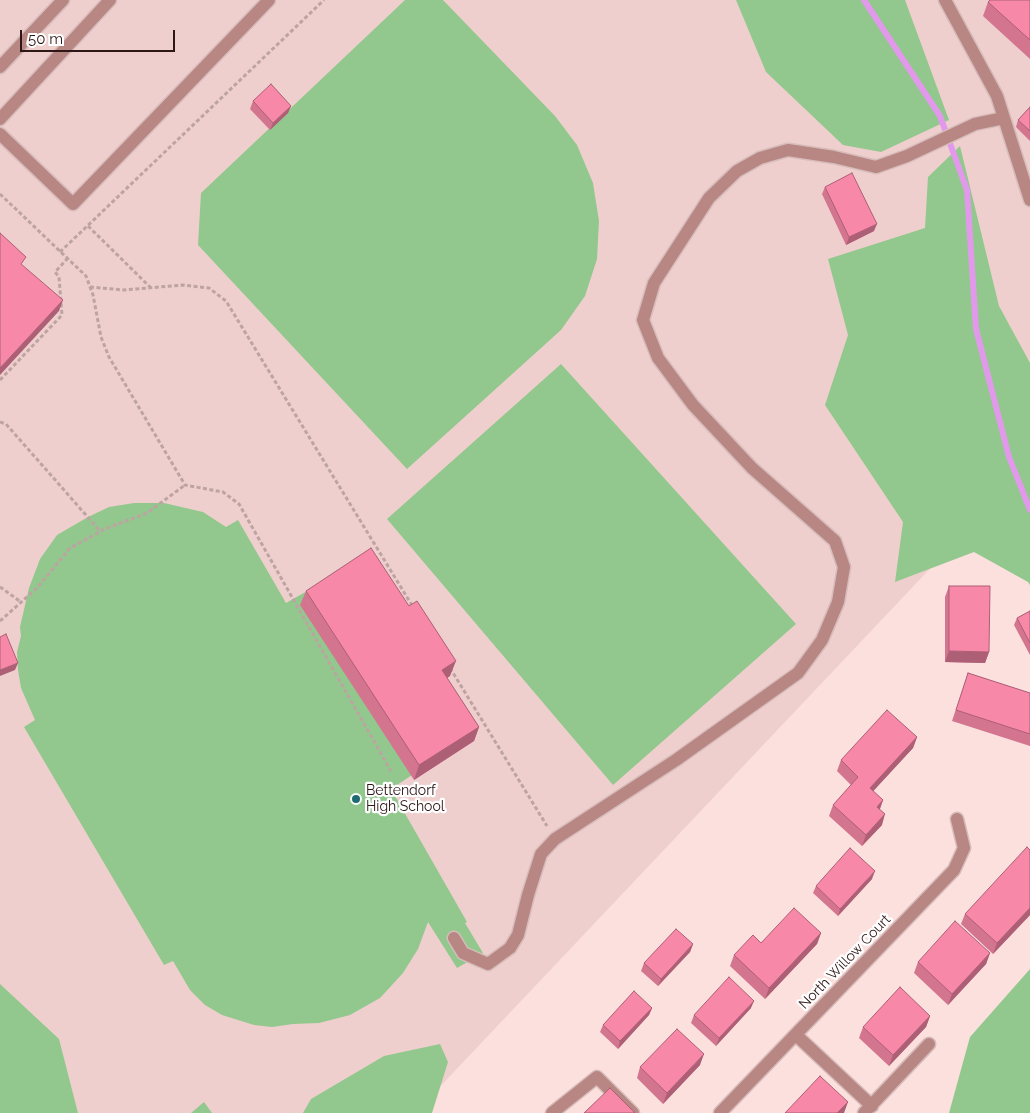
<!DOCTYPE html>
<html>
<head>
<meta charset="utf-8">
<style>
	body { margin:0 }
	#map { position:relative; width:1030px; height:1113px; overflow:hidden; background:#fbe0de; font-family:Raleway,sans-serif }
	canvas { display:block }
	.scale { position:absolute; left:20px; top:30px; width:155px; height:22px; box-sizing:border-box; border:2px solid #2e1716; border-top:0; padding-left:6px; font-size:15px; line-height:18px; white-space:nowrap; color:#2e1716; -webkit-text-stroke:4px #fff; paint-order:stroke }
</style>
</head>
<body>
<div id="map">
<canvas width="1030" height="1113"></canvas>
<div class="scale">50 m</div>
</div>
<script>
const c = document.querySelector('canvas').getContext('2d');
c.lineJoin = 'round';
function fillPath(path, color) { c.fillStyle = color; c.fill(path, 'evenodd'); }
const poly = rows => new Path2D(rows.map(r => 'M' + r).join(''));
function stroke(path, color, width, dash) { c.strokeStyle = color; c.lineWidth = width; c.lineCap = dash ? 'butt' : 'round'; c.setLineDash(dash || []); c.stroke(path); }
function label(font, color, halo, rows, align = 'center') {
  c.font = font + ' Raleway,sans-serif'; c.lineWidth = 4.5; c.setLineDash([]); c.textBaseline = 'middle'; c.strokeStyle = halo; c.fillStyle = color; for (const [text, x, y, turn = 0] of rows) {
    c.save(); c.translate(x, y); c.rotate((+turn || 0) * Math.PI / 180); c.textAlign = isNaN(turn) ? turn : align; if (halo) c.strokeText(text, 0, 0); c.fillText(text, 0, 0); c.restore();
  }
}
fillPath(poly([
	[0,0,1030,0,1030,463,415,1113,0,1113]
]), '#eecfcd');
fillPath(poly([
	[405,0,443,0,555,116,577,145,593,183,599,221,597,259,585,296,561,330,407,469,198,245,201,193],
	[736,0,905,0,949,120,881,152,843,145,766,72],
	[960,146,999,306,1030,363,1030,585,1028,582,974,552,895,582,903,522,825,405,848,335,828,259,925,228,928,177],
	[561,364,796,624,613,785,387,519],
	[134,503,164,503,203,512,226,527,238,520,286,603,362,560,466,739,391,789,467,922,465,923,483,953,457,968,428,922,418,949,403,973,380,998,350,1015,319,1023,293,1024,272,1027,254,1025,222,1015,205,1005,190,990,173,961,164,965,24,727,35,720,21,688,18,670,17,652,21,636,20,627,29,588,40,559,57,535,88,517,109,507],
	[1030,969,1030,1113,949,1113,970,1037],
	[0,984,59,1039,78,1113,0,1113],
	[440,1044,448,1062,432,1113,303,1113,311,1099,384,1056],
	[204,1102,212,1113,191,1113]
]), '#92c88d');
stroke(poly([
	[864,0,940,116,967,190,976,329,1009,457,1030,510]
]), '#e299ec', 6);
const minor = poly([
	[945,0,997,96,1030,200],
	[0,67,63,0],
	[0,119,110,0],
	[0,134,73,204,269,0],
	[454,938,463,953,488,964,510,948,518,935,528,895,541,854,555,839,676,760,798,673,822,640,838,602,844,567,835,541,752,468,693,405,658,358,643,320,654,283,709,198,737,171,760,158,788,150,834,157,876,167,907,156,975,124,1004,118],
	[796,1035,872,1106],
	[552,1113,597,1077,633,1113],
	[720,1113,954,870,964,848,957,819],
	[864,1113,929,1044]
]);
stroke(minor, '#d6bcba', 15);
stroke(poly([
	[0,194,86,276,93,295,101,337,109,357,185,485,223,492,239,504,391,771],
	[88,226,150,287],
	[60,252,324,0],
	[90,287,124,290,183,285,209,288,226,301,413,607],
	[0,380,62,315,59,277,55,272,67,259],
	[0,422,6,424,100,531],
	[0,587,21,602],
	[0,621,37,588,70,548,105,529,147,513,185,485],
	[450,668,547,826]
]), '#bda4a2', 3, [4, 2.5]);
stroke(minor, '#b88683', 12);
fillPath(poly([
	[1030,0,1030,59,983,16,988,2],
	[253,101,291,106,288,113,270,130,250,109],
	[1030,107,1030,141,1016,127,1018,120],
	[825,187,874,231,846,245,822,194],
	[949,586,989,652,985,663,945,662,945,597],
	[306,591,450,676,447,678,479,727,474,741,414,780,300,605],
	[1030,611,1030,655,1014,625,1017,618],
	[968,673,1030,693,1030,746,952,721],
	[917,737,913,748,873,791,883,800,880,809,882,825,862,846,829,816,833,805,851,785,837,771,841,760],
	[1030,850,1030,915,993,954,961,924,965,914],
	[872,879,838,916,813,893,816,886],
	[821,933,817,944,765,999,730,966,734,955,761,943],
	[693,944,690,952,658,986,641,971,644,963],
	[990,953,986,964,948,1005,914,973,918,962],
	[652,1008,649,1015,618,1049,600,1032,603,1025],
	[751,1008,716,1046,691,1023,694,1015],
	[930,1016,926,1027,889,1066,859,1038,863,1027],
	[700,1065,663,1104,637,1078,640,1067]
]), '#d47590');
fillPath(poly([
	[291,106,288,113,270,130,273,123],
	[877,224,874,231,846,245,849,237],
	[63,300,59,311,0,375,0,368],
	[949,651,989,652,985,663,945,662],
	[456,661,450,676,437,684,442,670],
	[18,663,15,670,0,676,0,670],
	[479,727,474,741,414,780,419,765],
	[917,737,913,748,866,799,870,788],
	[883,800,879,811,877,807],
	[885,814,882,825,862,846,866,835],
	[875,871,872,879,838,916,840,909],
	[1030,908,1030,915,993,954,997,943],
	[821,933,817,944,765,999,769,988],
	[693,944,690,952,658,986,661,979],
	[990,953,986,964,948,1005,952,994],
	[754,1001,751,1008,716,1046,719,1038],
	[652,1008,649,1015,618,1049,620,1041],
	[930,1016,926,1027,889,1066,893,1055],
	[704,1054,700,1065,663,1104,667,1093],
	[848,1102,844,1113,837,1113]
]), '#ad5f76');
const building = poly([
	[990,0,1030,0,1030,40,988,2,990,0],
	[271,84,291,106,273,123,253,101,271,84],
	[1030,107,1030,131,1018,120,1030,107],
	[852,173,877,224,849,237,825,187,852,173],
	[0,233,26,257,21,264,63,300,0,368,0,233],
	[371,548,409,606,417,601,456,661,442,670,479,727,419,765,306,591,371,548],
	[949,586,990,586,989,652,949,651,949,586],
	[1030,611,1030,643,1017,618,1030,611],
	[6,634,18,663,0,670,0,637,6,634],
	[968,673,1030,693,1030,734,956,710,968,673],
	[887,710,917,737,870,788,883,800,877,807,885,814,866,835,833,805,858,777,841,760,887,710],
	[1027,847,1030,850,1030,908,997,943,965,914,1027,847],
	[850,848,875,871,840,909,816,886,850,848],
	[794,908,821,933,769,988,734,955,753,935,761,943,794,908],
	[955,921,990,953,952,994,918,962,955,921],
	[676,929,693,944,661,979,644,963,676,929],
	[729,977,754,1001,719,1038,694,1015,729,977],
	[900,987,930,1016,893,1055,863,1027,900,987],
	[634,991,652,1008,620,1041,603,1025,634,991],
	[677,1029,704,1054,667,1093,640,1067,677,1029],
	[820,1076,848,1102,837,1113,785,1113,820,1076],
	[610,1088,635,1113,584,1113,610,1088]
]);
fillPath(building, '#f788a8');
stroke(building, '#ad5f76', 1);
for (const [x, y, r, color] of [
	[356,799,5,"#206b71"]
]) { const dot = new Path2D(); dot.arc(x, y, r, 0, 2 * Math.PI); c.fillStyle = color; c.fill(dot); stroke(dot, '#fff', 2); }
label('14px', '#2e1716', '#fff', [
	["Bettendorf",366,791],
	["High School",366,807]
], 'left');
label('14px', '#2e1716', '#fff', [
	["North Willow Court",845,962,-46]
]);
</script>
</body>
</html>
